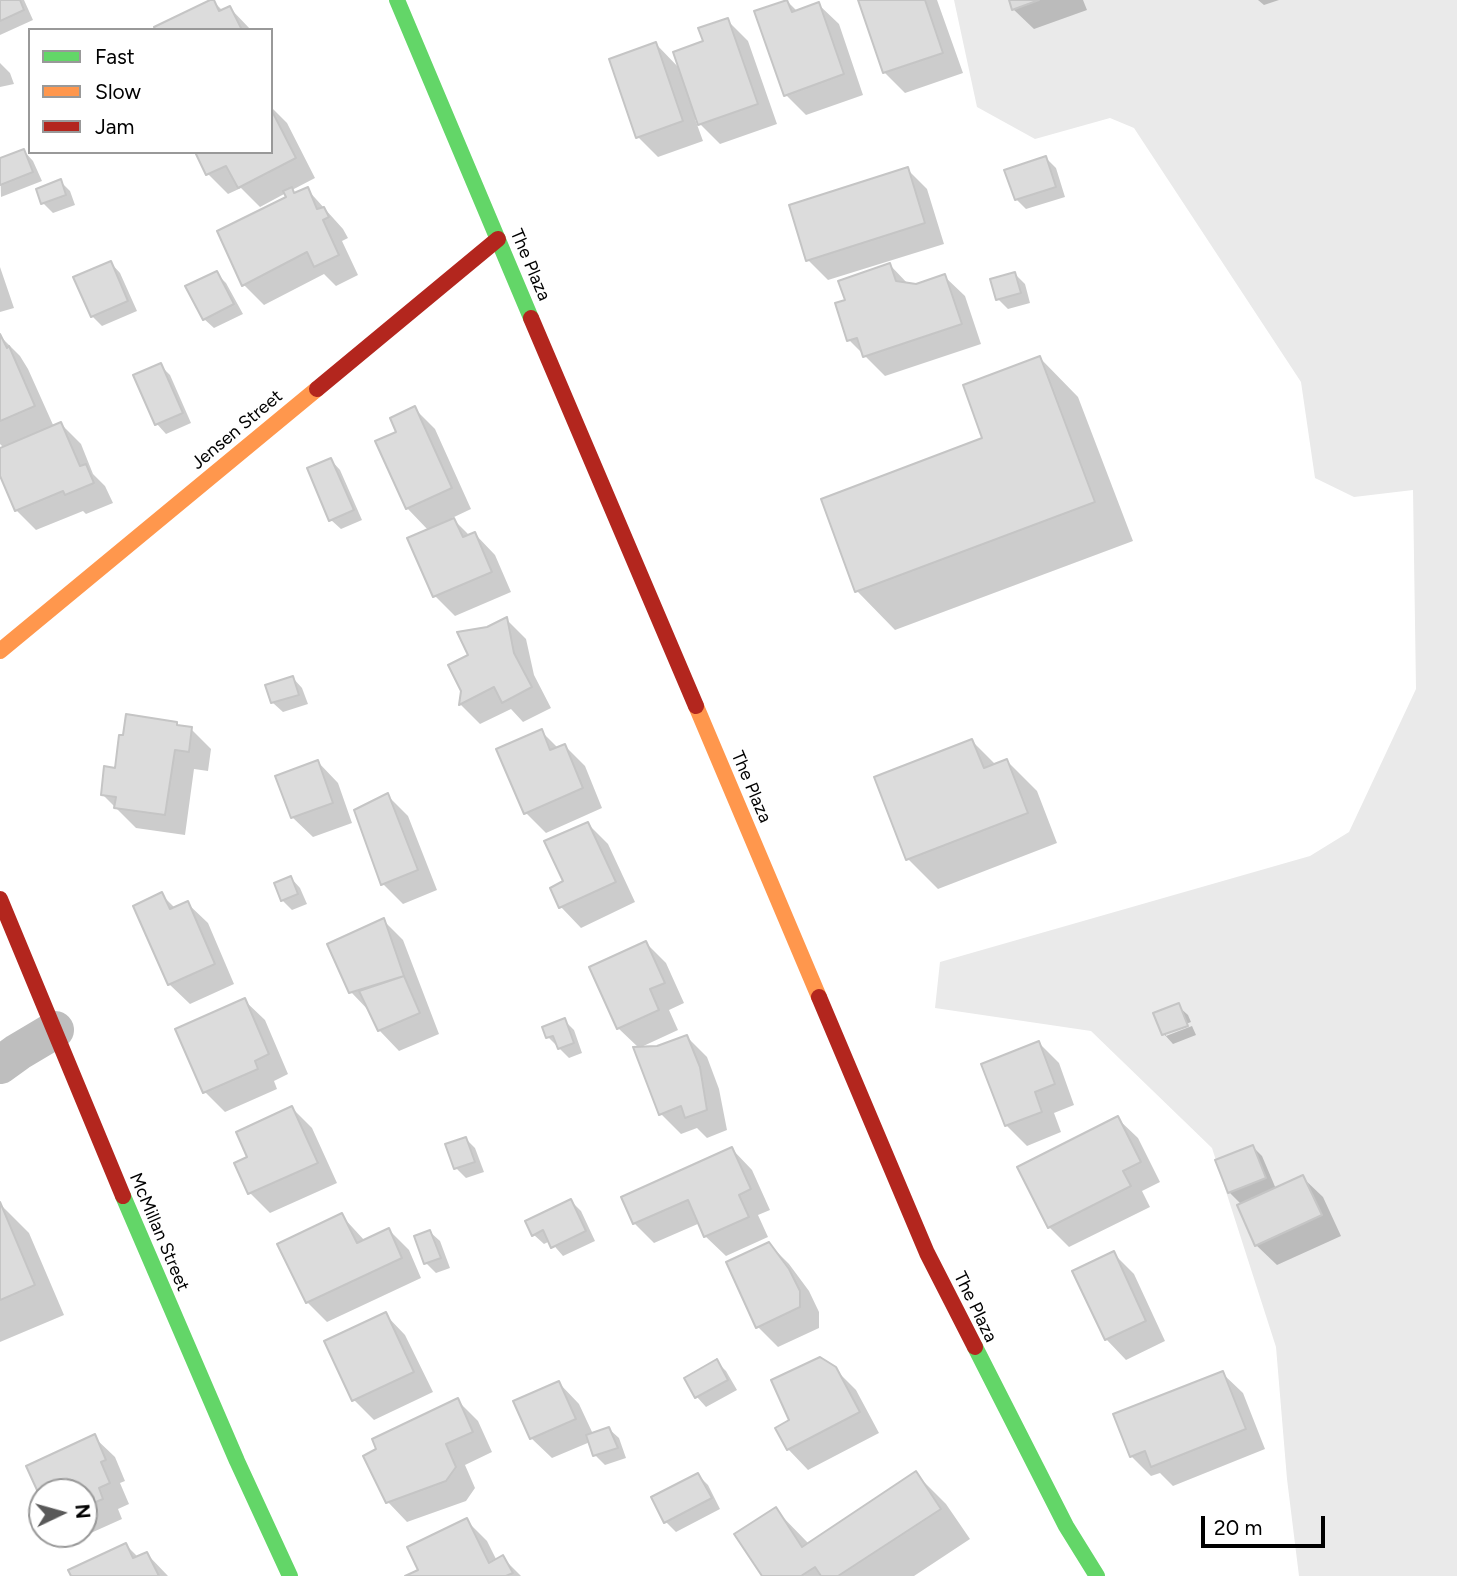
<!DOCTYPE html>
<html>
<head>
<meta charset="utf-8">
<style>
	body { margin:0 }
	#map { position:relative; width:1457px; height:1576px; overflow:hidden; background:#fff; font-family:Figtree,sans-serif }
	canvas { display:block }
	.legend { position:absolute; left:28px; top:28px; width:245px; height:126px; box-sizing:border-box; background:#fff; border:2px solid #999; margin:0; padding:9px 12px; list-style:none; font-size:21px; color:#000 }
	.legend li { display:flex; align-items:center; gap:14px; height:35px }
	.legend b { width:35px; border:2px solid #999 }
	.north { position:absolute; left:28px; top:1478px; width:70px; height:70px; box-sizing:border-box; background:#fff; border:2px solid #999; border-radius:50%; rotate:85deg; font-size:19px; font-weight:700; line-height:28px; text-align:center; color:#000 }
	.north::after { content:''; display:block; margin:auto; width:24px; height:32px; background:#595959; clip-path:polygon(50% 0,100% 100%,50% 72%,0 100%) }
	.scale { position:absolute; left:1201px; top:1516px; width:124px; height:32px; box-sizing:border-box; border:4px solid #000; border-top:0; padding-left:9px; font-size:21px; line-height:24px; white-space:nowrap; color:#000; -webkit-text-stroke:5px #fff; paint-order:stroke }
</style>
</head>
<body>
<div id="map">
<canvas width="1457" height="1576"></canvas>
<ul class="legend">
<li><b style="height:9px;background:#63d668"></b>Fast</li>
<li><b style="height:9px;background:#ff974d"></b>Slow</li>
<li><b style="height:9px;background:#b3261e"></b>Jam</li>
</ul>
<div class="north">N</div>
<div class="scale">20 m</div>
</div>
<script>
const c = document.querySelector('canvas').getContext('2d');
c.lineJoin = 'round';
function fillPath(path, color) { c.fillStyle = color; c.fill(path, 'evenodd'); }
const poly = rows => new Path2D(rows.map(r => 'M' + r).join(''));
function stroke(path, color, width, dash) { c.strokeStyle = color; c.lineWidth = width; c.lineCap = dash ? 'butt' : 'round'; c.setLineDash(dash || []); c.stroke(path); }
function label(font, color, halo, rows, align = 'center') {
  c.font = font + ' Figtree,sans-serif'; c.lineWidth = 6; c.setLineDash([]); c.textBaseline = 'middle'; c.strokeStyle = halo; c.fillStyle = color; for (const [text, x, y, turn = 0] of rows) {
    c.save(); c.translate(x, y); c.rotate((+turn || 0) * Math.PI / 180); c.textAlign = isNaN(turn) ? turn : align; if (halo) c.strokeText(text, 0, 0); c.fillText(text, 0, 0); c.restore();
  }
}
fillPath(poly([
	[954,0,1457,0,1457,1576,1299,1576,1287,1479,1276,1347,1212,1148,1091,1031,935,1008,940,962,1310,856,1349,832,1416,689,1413,490,1354,497,1315,478,1301,382,1134,128,1110,118,1035,139,977,107]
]), '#eaeaea');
fillPath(poly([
	[0,0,24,0,33,20,0,35],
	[859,0,937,0,963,73,905,93,884,72],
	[1010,0,1083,0,1087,10,1034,29,1013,9],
	[1258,0,1279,0,1264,5],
	[213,1,223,11,230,8,251,30,157,30],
	[788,2,798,12,818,4,839,24,863,95,806,115,786,95],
	[727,20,748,41,777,124,720,144,695,119,703,141,658,157,638,137,656,44,681,70],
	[0,63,10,73,14,84,0,87],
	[271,107,287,123,315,178,292,190,296,194,307,189,343,229,348,238,342,241,358,275,336,286,324,274,264,305,244,285,288,198,286,193,260,207,241,188,228,194,208,174,197,152,271,152],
	[24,151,33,161,42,181,1,197,0,160],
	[1046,158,1056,168,1065,197,1026,209,1016,199],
	[907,169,927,189,944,244,828,280,808,260],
	[60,181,70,191,75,205,53,213,43,203],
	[111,263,120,273,137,311,102,326,92,316],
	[890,265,909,285,916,285,944,276,965,296,981,344,885,376,849,340,847,301],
	[0,267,14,308,0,312],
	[216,273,226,283,243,314,214,328,204,319],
	[1015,274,1025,284,1030,303,1008,309,998,299],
	[0,336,20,356,28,369,54,427,61,424,81,444,93,474,105,486,113,503,86,514,83,511,36,530,16,510,0,471,0,449,4,448,0,444],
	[1040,358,1078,397,1133,541,895,630,857,591,984,439],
	[160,365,170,375,191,423,166,434,157,424],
	[415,409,435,429,471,509,452,518,470,536,475,534,495,555,511,592,455,616,435,596,429,531,407,508,398,432],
	[331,460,340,470,362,520,341,529,331,520],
	[506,619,526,639,534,675,551,708,523,722,511,709,480,724,461,705,470,656,487,629],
	[293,678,302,688,308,704,283,712,273,703],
	[176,724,180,728,191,729,211,749,208,771,194,769,185,835,136,828,102,794,116,770],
	[541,731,558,748,565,746,585,766,602,808,546,833,525,812],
	[972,741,996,765,1007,761,1037,791,1057,843,938,889,908,859],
	[318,762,338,783,352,823,313,837,292,817],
	[388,796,408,816,437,890,403,904,383,884],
	[588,824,608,844,635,902,581,928,561,907,552,888,565,882],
	[291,878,300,888,307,904,292,910,282,900],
	[162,895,175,908,187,903,208,923,234,984,190,1004,169,984],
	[383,920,403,940,439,1034,399,1051,379,1030,371,1013,351,992],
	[646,943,666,963,684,1003,669,1010,678,1030,639,1048,618,1028],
	[244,1000,265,1020,288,1074,274,1081,277,1089,225,1112,205,1092],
	[1178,1006,1188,1015,1191,1022,1166,1032,1166,1036,1192,1026,1196,1035,1173,1044,1164,1034],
	[564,1020,574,1030,582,1053,569,1058,548,1037],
	[687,1037,707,1057,719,1089,727,1130,707,1138,697,1128,681,1134,661,1114,658,1048],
	[1039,1043,1059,1063,1074,1105,1054,1113,1061,1132,1027,1146,1006,1125],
	[292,1108,312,1128,337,1183,270,1213,250,1193],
	[1117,1118,1138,1138,1160,1182,1142,1191,1150,1207,1069,1247,1049,1227],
	[466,1139,475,1148,484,1172,466,1178,456,1168,447,1145],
	[1253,1147,1262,1156,1276,1189,1302,1177,1323,1197,1341,1236,1277,1265,1256,1245,1242,1205,1230,1193,1217,1161],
	[732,1149,752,1170,770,1210,758,1215,768,1237,726,1256,705,1236,700,1223,654,1243,634,1223],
	[571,1201,581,1211,595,1241,563,1256,550,1241,544,1244,534,1235],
	[0,1204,29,1233,64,1315,0,1342],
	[342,1216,365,1241,389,1230,409,1250,421,1278,327,1322,307,1302],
	[430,1232,440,1241,450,1268,436,1273,426,1263,416,1237],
	[769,1244,789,1264,809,1291,819,1312,819,1328,778,1347,758,1327],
	[1113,1253,1134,1274,1165,1341,1126,1360,1106,1339,1075,1272],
	[385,1314,405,1335,433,1392,374,1420,354,1400],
	[716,1361,726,1371,737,1390,706,1407,697,1397,686,1379],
	[835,1369,856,1390,879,1433,808,1470,788,1449,792,1421],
	[1222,1373,1243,1393,1265,1449,1173,1486,1160,1473,1151,1476,1131,1456],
	[559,1383,579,1404,593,1434,609,1429,619,1438,626,1458,605,1465,595,1455,590,1442,552,1458,531,1438],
	[457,1400,478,1421,492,1452,465,1465,475,1488,466,1501,407,1522,387,1501],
	[94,1437,115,1457,125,1481,120,1483,129,1504,118,1509,122,1519,73,1541,66,1534,84,1534,84,1492,42,1492,42,1497,28,1466],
	[916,1474,946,1504,970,1539,914,1576,764,1576,775,1509,809,1544],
	[698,1475,708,1485,720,1509,676,1532,666,1522,653,1498],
	[466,1520,487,1541,497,1561,503,1558,521,1576,409,1576,421,1571],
	[126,1545,139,1558,147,1554,168,1576,73,1576]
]), '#0003');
const building = poly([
	[0,0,20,0,24,10,0,21,0,0],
	[210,0,214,0,219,11,230,6,242,30,155,30,154,27,210,0],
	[787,0,792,12,819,2,844,74,784,96,754,11,787,0],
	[858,0,925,0,943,53,883,73,858,0],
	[1009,0,1039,0,1012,10,1009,0],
	[728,18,758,104,698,125,673,52,703,41,698,28,728,18],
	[656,42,683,121,636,138,609,59,656,42],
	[271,109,296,158,238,188,226,166,206,175,195,152,271,152,271,109],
	[24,149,33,172,0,185,0,158,24,149],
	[1046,156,1056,187,1015,200,1004,170,1046,156],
	[908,167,925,223,806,261,789,205,908,167],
	[61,179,66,195,41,204,36,189,61,179],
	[292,187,294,193,308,187,317,209,324,207,329,217,323,220,339,255,314,267,307,252,242,286,217,231,286,197,283,191,292,187],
	[111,261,128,301,91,317,73,277,111,261],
	[890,263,896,281,916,284,945,274,962,324,863,357,857,338,847,341,835,303,845,300,838,281,890,263],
	[217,271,234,304,203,320,185,286,217,271],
	[1015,272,1021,293,996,300,990,279,1015,272],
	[0,334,7,348,9,346,35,406,0,421,0,334],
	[1040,356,1095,502,855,592,821,499,982,438,963,385,1040,356],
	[161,363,183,413,155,425,133,375,161,363],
	[415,406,452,488,406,509,375,441,396,432,390,418,415,406],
	[61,422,80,466,86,464,94,483,65,495,63,491,15,511,0,476,0,448,61,422],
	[331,458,354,510,329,521,307,468,331,458],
	[454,518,463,537,475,532,492,572,433,597,407,538,454,518],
	[507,617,514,653,532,687,502,703,494,687,459,705,461,691,448,665,468,655,457,632,487,627,507,617],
	[293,676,299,695,271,703,265,685,293,676],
	[126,714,177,722,177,725,192,727,189,752,175,750,165,815,114,808,116,797,101,795,104,766,115,768,119,735,123,735,126,714],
	[542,729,550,750,565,744,583,788,524,814,496,749,542,729],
	[972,739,984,768,1007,759,1028,813,906,860,874,777,972,739],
	[318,760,333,803,291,818,275,776,318,760],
	[388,793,418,870,381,885,354,810,388,793],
	[588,822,616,882,559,908,550,888,563,881,544,841,588,822],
	[291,876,298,894,281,901,274,883,291,876],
	[162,892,170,909,188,901,215,964,168,985,133,906,162,892],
	[384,918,404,976,349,993,327,944,384,918],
	[646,941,665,983,650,989,659,1010,617,1029,589,967,646,941],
	[404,976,420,1013,378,1031,359,991,404,976],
	[245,998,269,1054,255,1061,258,1069,203,1093,175,1029,245,998],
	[1179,1003,1188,1026,1162,1035,1153,1013,1179,1003],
	[565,1018,574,1043,558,1049,553,1036,546,1038,542,1027,565,1018],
	[687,1035,700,1067,707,1110,685,1118,681,1106,659,1115,633,1047,657,1046,687,1035],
	[1039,1041,1055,1084,1035,1092,1042,1112,1005,1126,981,1064,1039,1041],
	[292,1106,318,1163,248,1194,234,1163,247,1157,236,1132,292,1106],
	[1118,1116,1141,1162,1123,1171,1131,1186,1048,1228,1017,1167,1118,1116],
	[466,1137,475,1162,454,1169,445,1144,466,1137],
	[1253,1145,1266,1178,1228,1193,1215,1160,1253,1145],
	[732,1147,751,1189,739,1195,749,1217,704,1237,688,1200,633,1224,621,1197,732,1147],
	[1303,1175,1322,1215,1255,1246,1237,1205,1303,1175],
	[571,1199,586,1231,551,1248,543,1230,532,1236,525,1221,571,1199],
	[0,1202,35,1285,0,1300,0,1202],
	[342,1213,357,1243,389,1228,402,1258,306,1303,277,1244,342,1213],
	[430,1230,441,1258,424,1264,414,1236,430,1230],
	[769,1242,789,1269,800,1291,800,1307,756,1328,726,1262,769,1242],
	[1114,1251,1146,1321,1105,1340,1072,1271,1114,1251],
	[386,1312,414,1372,352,1401,324,1341,386,1312],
	[820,1357,836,1367,860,1412,787,1450,775,1428,789,1420,771,1380,820,1357],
	[717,1359,728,1380,695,1398,684,1378,717,1359],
	[1223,1371,1246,1429,1151,1467,1145,1451,1130,1457,1113,1414,1223,1371],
	[559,1381,576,1419,530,1439,513,1401,559,1381],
	[458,1398,473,1432,446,1444,456,1467,446,1481,386,1503,363,1456,376,1449,372,1439,458,1398],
	[609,1427,618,1448,593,1456,586,1435,609,1427],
	[95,1434,106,1460,101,1462,110,1483,99,1488,103,1499,84,1507,84,1492,42,1492,42,1501,26,1466,95,1434],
	[916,1471,941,1509,838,1576,821,1576,815,1567,801,1576,762,1576,734,1534,776,1507,802,1547,916,1471],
	[698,1473,712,1498,664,1523,651,1497,698,1473],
	[467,1518,489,1563,503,1555,513,1573,506,1576,405,1576,418,1570,407,1547,467,1518],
	[126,1543,133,1558,147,1552,159,1576,71,1576,68,1570,126,1543]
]);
fillPath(building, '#dcdcdc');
stroke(building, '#c5c5c5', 2);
stroke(poly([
	[0,1065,18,1052,55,1030]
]), '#bebebe', 38);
stroke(poly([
	[397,0,531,318],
	[123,1196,237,1461,290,1576],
	[975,1347,1066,1526,1097,1576]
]), '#63d668', 16);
stroke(poly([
	[0,651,317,389],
	[696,706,819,997]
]), '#ff974d', 16);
stroke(poly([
	[531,318,696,706],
	[317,389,498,239],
	[0,899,123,1196],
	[819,997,927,1253,975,1347]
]), '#b3261e', 16);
label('18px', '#000', '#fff', [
	["The Plaza",530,265,67],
	["Jensen Street",237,430,-40],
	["The Plaza",751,787,67],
	["McMillan Street",159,1232,67],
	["The Plaza",975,1307,64]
]);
</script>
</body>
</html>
